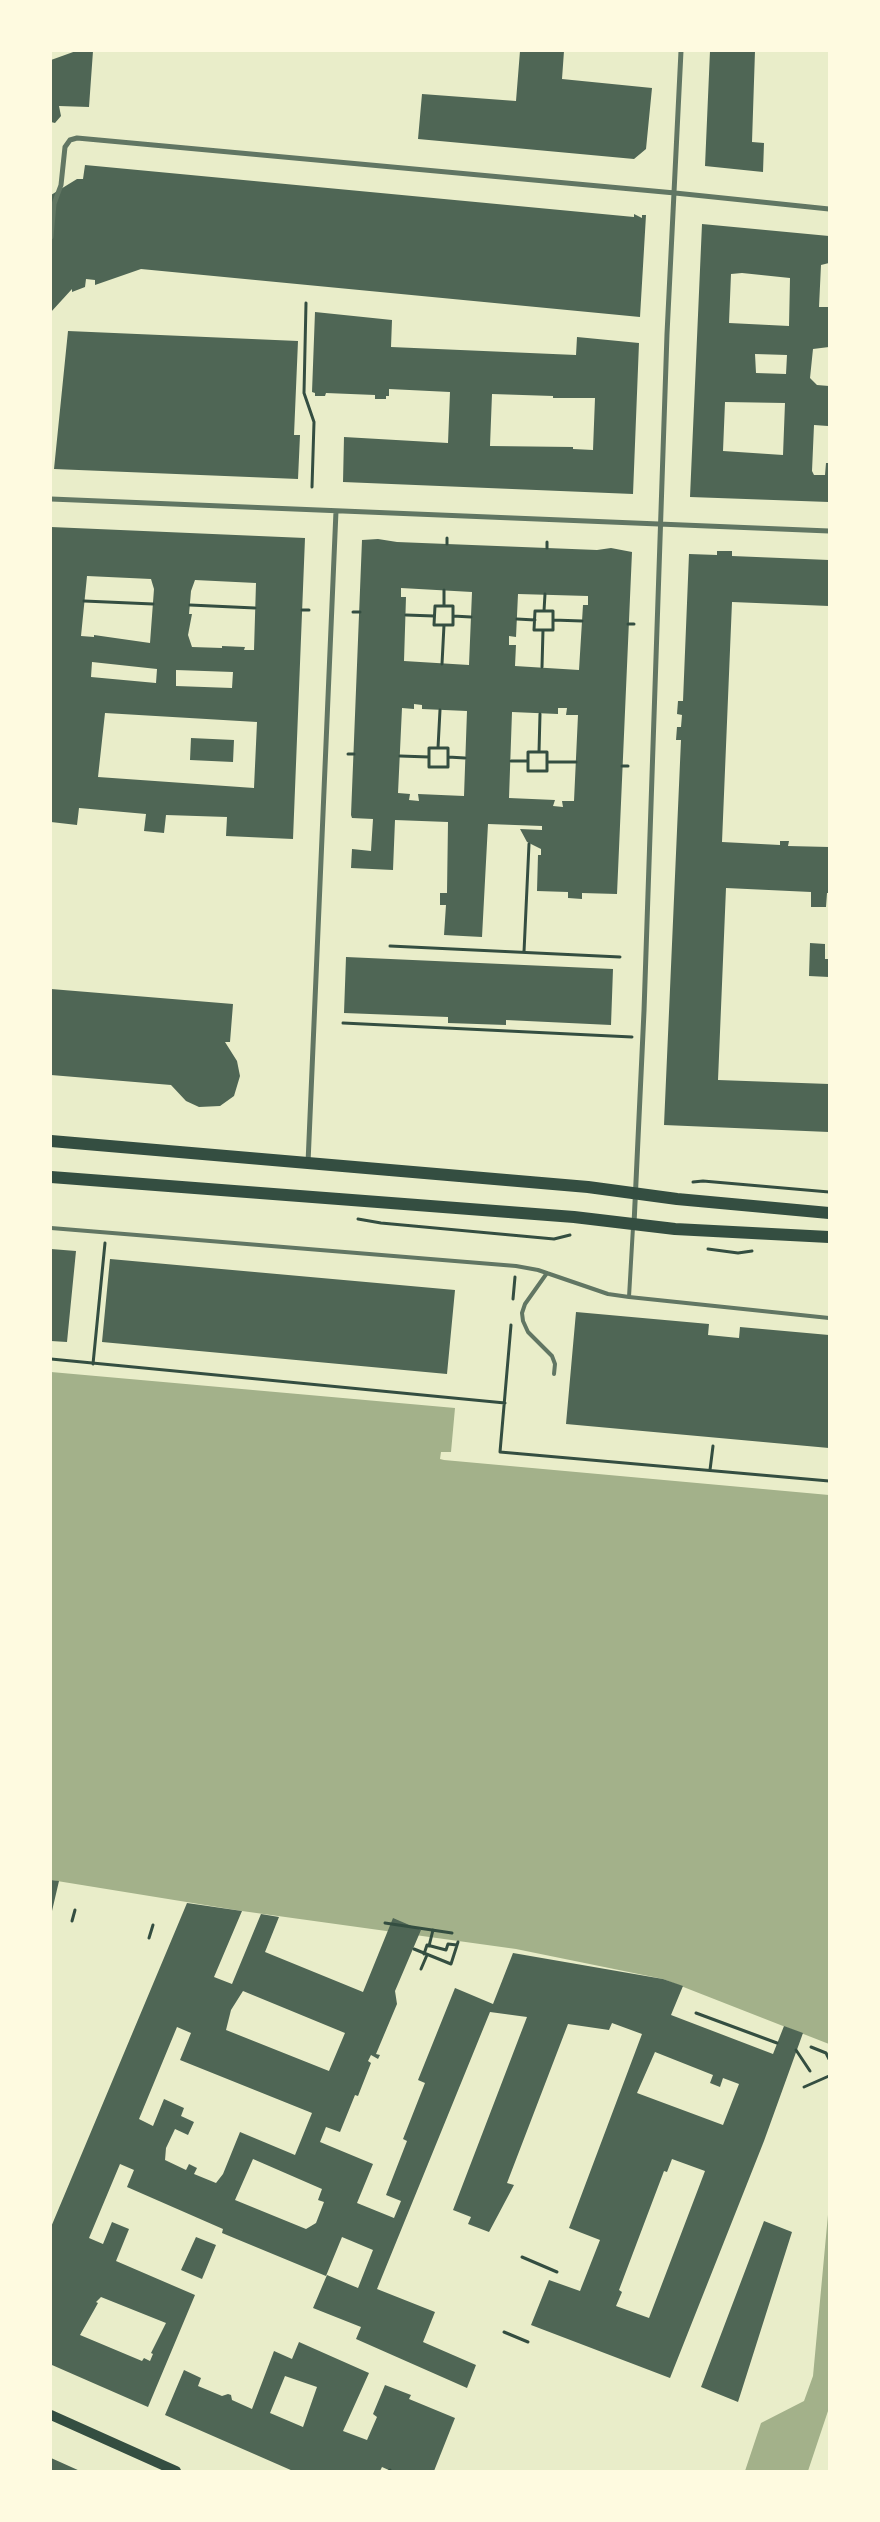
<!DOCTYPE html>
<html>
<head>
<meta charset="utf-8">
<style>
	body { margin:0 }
	#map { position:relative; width:880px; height:2522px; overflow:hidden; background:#e9edc9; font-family:"Work Sans",sans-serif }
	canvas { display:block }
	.frame { position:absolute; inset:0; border:52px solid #fefae0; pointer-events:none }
</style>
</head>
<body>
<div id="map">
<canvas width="880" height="2522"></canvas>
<div class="frame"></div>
</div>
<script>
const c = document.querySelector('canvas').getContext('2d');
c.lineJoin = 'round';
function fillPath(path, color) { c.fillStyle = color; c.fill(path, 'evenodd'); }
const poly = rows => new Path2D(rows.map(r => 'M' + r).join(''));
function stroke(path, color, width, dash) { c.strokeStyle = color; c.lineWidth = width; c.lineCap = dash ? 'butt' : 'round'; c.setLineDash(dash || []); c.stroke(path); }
fillPath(poly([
	[51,1372,455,1408,451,1452,441,1452,440,1459,444,1460,829,1495,829,2044,663,1979,516,1949,242,1911,51,1880],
	[829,2204,829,2408,808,2471,745,2471,761,2423,804,2401,813,2376]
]), '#a3b18a');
fillPath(poly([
	[76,51,93,51,89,107,59,106,61,116,55,123,51,122,51,60],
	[520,51,564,51,562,79,652,88,646,149,634,159,418,139,422,94,516,101],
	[710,51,755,51,752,142,764,143,763,172,705,166],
	[85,165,634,217,634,214,642,218,642,215,646,215,640,317,141,269,95,285,95,280,86,279,85,287,72,292,72,289,51,312,51,195,77,179,83,179],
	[702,224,829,236,829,263,821,265,819,307,829,307,829,347,813,349,810,378,817,385,829,386,828,426,814,425,812,471,814,475,825,475,826,463,829,463,829,502,690,497],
	[742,273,790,278,789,326,729,323,731,274],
	[755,354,787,355,786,374,756,373],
	[725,402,785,403,783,455,723,451],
	[315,312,392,320,391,347,576,355,577,337,639,343,633,494,343,482,344,437,448,443,450,392,389,389,389,396,386,396,386,399,375,399,375,395,326,393,325,396,315,396,315,393,312,392],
	[492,394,553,396,553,398,595,398,593,450,573,449,573,447,490,446],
	[68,331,298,341,294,435,300,435,298,479,54,469],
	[51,527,305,538,293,839,226,836,227,817,166,815,164,833,144,831,146,814,79,808,77,825,51,822],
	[87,576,151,579,154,589,150,643,94,635,94,637,81,636],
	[195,580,256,583,254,650,244,650,245,647,222,646,222,648,192,647,188,635,192,614,189,614,191,591],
	[92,662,157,669,156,683,91,677],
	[176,670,233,672,232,688,176,686],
	[105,713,257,722,254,788,98,777],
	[378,539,397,542,597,550,611,548,632,552,617,894,582,893,582,899,568,898,568,892,537,891,538,855,541,855,541,849,527,842,520,829,542,830,542,826,488,824,482,937,444,935,446,905,440,905,440,893,447,893,448,822,395,820,393,870,351,868,352,849,371,851,373,819,352,818,351,815,362,540],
	[401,588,472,592,469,665,404,661,406,597,401,597],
	[518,594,588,596,588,605,583,605,579,670,515,666,516,645,509,645,509,636,516,637],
	[414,704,422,705,422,709,467,711,464,796,418,794,419,801,409,800,410,794,398,793,402,708,414,709],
	[558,708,567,708,566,715,578,715,574,801,562,801,563,807,553,806,555,800,509,798,512,712,558,714],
	[717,551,732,551,732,556,829,560,829,606,732,602,722,842,780,845,780,841,789,841,788,846,829,847,829,893,827,893,826,907,811,907,811,892,726,888,718,1080,829,1084,829,1132,664,1125,681,740,676,740,677,727,681,727,682,715,677,714,678,701,683,701,689,554,717,555],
	[191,738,234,740,233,762,190,760],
	[810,943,825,944,825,959,829,959,829,977,809,976],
	[346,957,613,969,611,1025,506,1020,506,1025,448,1023,448,1017,344,1013],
	[51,989,233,1004,230,1042,225,1042,237,1061,240,1076,234,1096,220,1106,199,1107,186,1101,171,1085,51,1075],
	[51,1249,76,1251,67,1342,51,1341],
	[110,1259,455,1290,447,1374,102,1342],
	[576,1312,709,1324,708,1335,739,1338,740,1327,829,1335,829,1448,566,1424],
	[51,1880,59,1881,52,1911,51,1911],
	[187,1903,242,1911,214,1977,232,1984,261,1914,279,1917,265,1952,363,1992,393,1918,421,1930,395,1991,397,2004,376,2054,380,2055,378,2059,371,2055,368,2061,371,2063,358,2096,355,2095,340,2132,326,2127,320,2142,373,2164,357,2203,394,2218,401,2201,386,2195,407,2141,403,2139,425,2083,418,2080,455,1988,493,2004,513,1953,663,1979,683,1986,671,2015,773,2054,784,2026,803,2033,764,2141,670,2378,531,2325,549,2280,580,2291,600,2240,569,2228,642,2034,612,2023,609,2030,568,2024,507,2183,514,2185,489,2232,468,2224,471,2217,453,2210,527,2017,490,2012,377,2289,435,2312,423,2342,476,2365,467,2388,356,2339,361,2327,313,2308,327,2275,358,2288,373,2250,342,2237,326,2276,222,2233,223,2229,127,2187,134,2170,120,2164,89,2238,103,2244,112,2222,129,2229,116,2261,195,2295,148,2407,52,2365,51,2227],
	[243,1991,345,2033,329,2071,226,2030,231,2010],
	[177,2027,191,2033,180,2060,312,2113,295,2155,240,2132,223,2174,216,2183,194,2174,197,2168,189,2164,186,2170,165,2160,166,2148,175,2129,188,2135,194,2122,181,2116,184,2108,164,2099,153,2126,139,2119],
	[655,2052,713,2075,710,2083,720,2087,723,2078,739,2084,723,2125,637,2093],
	[253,2159,322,2189,318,2200,324,2202,316,2223,306,2229,235,2200],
	[672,2159,705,2171,649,2318,616,2306,622,2292,619,2290,664,2171,667,2172],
	[101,2297,166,2323,151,2353,153,2354,150,2361,144,2358,142,2361,80,2335,93,2312,98,2303,96,2302],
	[764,2221,792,2232,738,2402,701,2387],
	[196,2237,216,2245,202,2279,181,2270],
	[299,2342,369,2373,343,2431,367,2440,377,2417,373,2414,385,2385,411,2395,409,2399,455,2418,434,2471,391,2471,382,2467,380,2471,293,2471,165,2415,184,2370,201,2378,198,2386,222,2396,228,2394,231,2395,232,2400,252,2409,274,2351,292,2359],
	[285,2376,317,2387,303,2427,270,2413],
	[51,2458,60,2462,80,2471,51,2471]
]), '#4f6655');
stroke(poly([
	[306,303,304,393,314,422,312,487],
	[447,544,447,538],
	[547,548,547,542],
	[84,601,153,604],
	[190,605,255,608],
	[435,606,453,606,453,625,434,625,435,606],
	[444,606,444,590],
	[302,610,309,610],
	[535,611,553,611,553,630,534,630,535,611],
	[544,611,545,594],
	[353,612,360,612],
	[406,615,434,616],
	[453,616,471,617],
	[517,619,535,620],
	[553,620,582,621],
	[628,624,634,624],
	[442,664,444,625],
	[542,667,543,630],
	[429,748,448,748,448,767,429,767,429,748],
	[438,748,440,710],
	[528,752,547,752,547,771,528,771,528,752],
	[539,752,540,714],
	[348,754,354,754],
	[400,756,429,757],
	[448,757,465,758],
	[511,761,528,761],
	[547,762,576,762],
	[622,766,628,766],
	[390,946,620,957],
	[524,952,529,844],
	[343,1023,632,1037],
	[693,1182,703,1181,829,1192],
	[358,1219,381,1223,554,1239,570,1235],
	[708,1249,738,1253,752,1251],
	[513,1299,515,1277],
	[511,1325,500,1452,829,1481],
	[51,1359,505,1403],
	[93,1364,105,1243],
	[710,1470,713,1446],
	[72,1921,75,1910],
	[385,1923,452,1933],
	[149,1938,153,1925],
	[429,1946,433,1930],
	[414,1949,451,1964,458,1942],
	[424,1954,427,1945,446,1950,448,1944,457,1945],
	[421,1969,427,1955],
	[696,2013,777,2043],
	[811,2047,826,2053,829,2059],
	[796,2050,810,2071],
	[804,2087,829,2076],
	[522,2257,557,2272],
	[504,2332,528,2342],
	[389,2471,390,2470]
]), '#344e41', 3);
stroke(poly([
	[51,1228,516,1266,538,1270,608,1294,629,1297,829,1318],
	[547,1273,525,1304,522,1313,523,1321,528,1332,552,1356,555,1364,554,1374],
	[629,1297,633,1227]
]), '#617663', 4);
stroke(poly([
	[51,237,54,204,61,185,65,147,70,140,77,138,675,193,829,209],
	[51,499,829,531],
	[308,1163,336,511],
	[634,1224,644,1011,667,334,681,51]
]), '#617663', 5);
stroke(poly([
	[51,2415,176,2471]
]), '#344e41', 10);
stroke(poly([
	[51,1141,588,1187,677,1199,829,1213],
	[51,1177,574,1217,675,1229,829,1237]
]), '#344e41', 12);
</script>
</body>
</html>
